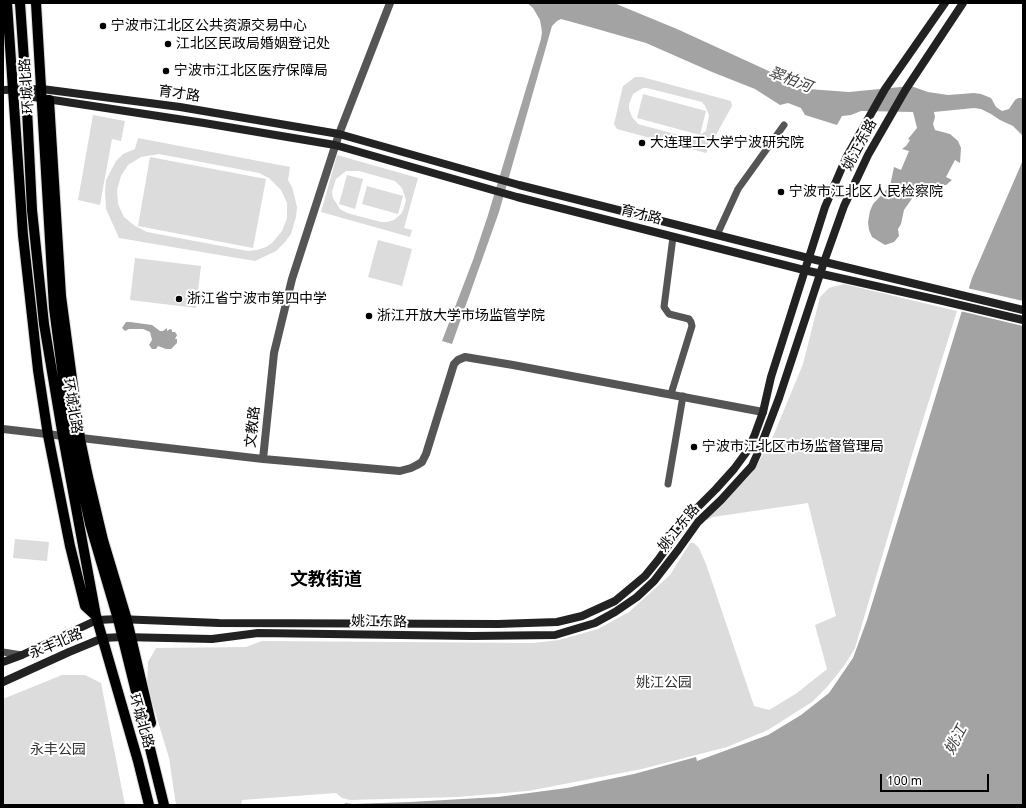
<!DOCTYPE html>
<html>
<head>
<meta charset="utf-8">
<style>
	body { margin:0 }
	#map { position:relative; width:1026px; height:808px; overflow:hidden; background:#fff; font-family:"Noto Sans",sans-serif }
	canvas { display:block }
	.frame { position:absolute; inset:0; border:4px solid #000; pointer-events:none }
	.scale { position:absolute; left:880px; top:774px; width:109px; height:18px; box-sizing:border-box; border:2px solid #000; border-top:0; padding-left:5px; font-size:12px; line-height:14px; white-space:nowrap; color:#000; -webkit-text-stroke:3px #fff; paint-order:stroke }
</style>
</head>
<body>
<div id="map">
<canvas width="1026" height="808"></canvas>
<div class="frame"></div>
<div class="scale">100 m</div>
</div>
<script>
const c = document.querySelector('canvas').getContext('2d');
c.lineJoin = 'round';
function fillPath(path, color) { c.fillStyle = color; c.fill(path, 'evenodd'); }
const poly = rows => new Path2D(rows.map(r => 'M' + r).join(''));
function stroke(path, color, width, dash) { c.strokeStyle = color; c.lineWidth = width; c.lineCap = dash ? 'butt' : 'round'; c.setLineDash(dash || []); c.stroke(path); }
function label(font, color, halo, rows, align = 'center') {
  c.font = font + ' "Noto Sans","Noto Sans SC",sans-serif'; c.lineWidth = 4; c.setLineDash([]); c.textBaseline = 'middle'; c.strokeStyle = halo; c.fillStyle = color; for (const [text, x, y, turn = 0] of rows) {
    c.save(); c.translate(x, y); c.rotate((+turn || 0) * Math.PI / 180); c.textAlign = isNaN(turn) ? turn : align; if (halo) c.strokeText(text, 0, 0); c.fillText(text, 0, 0); c.restore();
  }
}
fillPath(poly([
	[635,77,642,77,731,101,732,106,706,153,617,129,614,124,623,86],
	[643,88,647,88,702,102,705,106,709,115,706,131,698,136,690,138,638,124,632,117,629,109,629,104,633,94],
	[643,94,706,111,700,135,637,118],
	[93,115,125,121,121,141,112,139,100,205,78,200],
	[138,138,290,167,288,180,292,187,297,207,296,217,291,234,285,242,276,251,255,261,119,238,106,209,105,192,106,180,116,161,123,154,135,149],
	[159,154,259,173,269,178,281,190,287,203,287,218,282,231,272,243,266,247,257,250,248,251,147,232,135,226,124,217,118,204,117,190,121,176,128,165,141,157],
	[337,155,418,178,404,228,412,230,410,237,321,212],
	[346,171,359,171,395,181,402,188,406,200,404,208,401,214,394,220,387,222,381,222,347,213,340,209,333,198,332,192,336,179],
	[150,157,266,179,253,248,138,226],
	[347,175,363,179,355,209,339,204],
	[367,186,403,196,398,214,362,204],
	[378,240,412,249,402,286,368,277],
	[135,258,201,266,196,308,130,300],
	[844,284,957,311,912,455,855,648,844,666,827,687,812,702,768,730,727,747,642,769,528,791,457,797,350,800,342,798,336,793,242,800,241,805,176,805,169,758,147,685,148,662,156,648,246,647,262,641,533,643,559,640,598,629,629,612,670,575,690,543,694,543,699,548,706,564,754,706,769,710,797,693,827,669,815,625,836,616,808,503,713,517,707,520,705,518,715,511,752,473,772,439,803,364,820,297,829,288],
	[15,539,49,542,47,561,13,558],
	[62,675,85,675,101,683,125,805,3,805,3,699]
]), '#dcdcdc');
fillPath(poly([
	[527,3,614,3,677,29,808,89,849,92,911,86,928,92,948,95,974,93,981,94,991,98,996,107,1002,111,1009,109,1015,100,1018,98,1023,98,1023,136,1013,126,1000,120,991,114,981,109,974,108,934,112,935,117,933,124,935,130,950,134,958,141,961,148,960,163,955,160,946,177,952,180,946,185,927,186,918,190,904,210,901,224,898,229,899,236,894,242,885,245,872,237,869,230,868,222,870,211,873,204,890,186,894,167,901,170,909,151,902,149,906,146,910,140,908,139,917,128,913,112,861,111,851,115,842,116,837,125,805,115,801,108,788,103,780,105,755,89,712,72,646,43,590,27,561,19,557,21,552,26,499,212,452,344,442,341,473,260,488,215,541,39,542,32,540,20,533,8],
	[1023,160,1023,805,344,805,345,803,353,804,410,802,498,797,529,793,567,788,634,774,696,757,697,761,768,735,801,715,829,693,853,658,867,620,972,278],
	[126,322,130,322,152,325,160,331,163,331,167,328,167,331,170,329,172,330,172,332,175,332,177,335,175,339,177,339,177,343,171,349,166,349,158,346,156,349,152,349,149,345,152,340,150,332,143,329,129,329,125,331,122,328]
]), '#a3a3a3');
fillPath(poly([
	[967,288,1023,301,1023,326,960,311]
]), '#fff');
const primary = poly([
	[7,3,23,235,38,370,48,435,70,546,85,606,96,616],
	[20,3,26,89,32,210,44,324,63,437,96,616,138,761,149,805],
	[36,3,54,308,71,438,90,524,118,619,164,805],
	[49,100,61,296,80,439,88,477,103,540,127,620,151,723]
]);
stroke(primary, '#dbdbdb', 12);
stroke(poly([
	[717,235,738,189,784,125],
	[671,394,692,326,691,322,689,319,669,314,664,307,673,237],
	[668,484,683,396],
	[3,652,22,655]
]), '#555', 7);
stroke(poly([
	[3,429,263,459,400,471,411,468,417,465,422,462,426,454,454,364,458,360,465,357,513,365,763,412],
	[263,459,274,353,292,279,339,134,390,3]
]), '#555', 8);
stroke(poly([
	[3,90,42,89,180,107,339,134,519,185,808,258,1023,310],
	[21,94,27,96,204,123,335,145,517,197,804,270,943,301,1023,320],
	[3,662,22,655,97,620,118,619,219,623,498,624,557,622,582,616,615,601,645,576,658,560,691,514,716,489,734,469,748,450,755,434,763,412,771,377,825,207,846,158,885,89,945,3],
	[3,682,69,652,103,638,122,637,212,639,258,633,472,636,555,635,595,623,615,612,637,597,654,581,678,550,698,522,721,500,752,466,760,448,779,398,824,262,844,206,868,155,906,89,963,3]
]), '#222', 8);
stroke(primary, '#000', 10);
for (const [x, y, r, color] of [
	[103,26,4,"#000"],
	[168,44,4,"#000"],
	[166,71,4,"#000"],
	[642,143,4,"#000"],
	[781,192,4,"#000"],
	[179,299,4,"#000"],
	[369,316,4,"#000"],
	[694,447,4,"#000"]
]) { const dot = new Path2D(); dot.arc(x, y, r, 0, 2 * Math.PI); c.fillStyle = color; c.fill(dot); stroke(dot, '#fff', 1.5); }
label('14px', '#000', '#fff', [
	["宁波市江北区公共资源交易中心",111,26],
	["江北区民政局婚姻登记处",176,44],
	["宁波市江北区医疗保障局",174,71],
	["大连理工大学宁波研究院",650,143],
	["宁波市江北区人民检察院",789,192],
	["浙江省宁波市第四中学",187,299],
	["浙江开放大学市场监管学院",377,316],
	["宁波市江北区市场监督管理局",702,447]
], 'left');
label('14px', '#000', '#fff', [
	["环城北路",27,86,-94],
	["育才路",179,94,8],
	["姚江东路",860,145,-62],
	["育才路",641,215,14],
	["环城北路",72,406,80],
	["文教路",253,427,-84],
	["姚江东路",679,528,-51],
	["姚江东路",379,622,1],
	["永丰北路",56,644,-23],
	["环城北路",141,721,74]
]);
label('14px', '#333', '#fff', [
	["姚江公园",664,683],
	["永丰公园",58,750]
]);
label('italic 15px', '#444', '#fff', [
	["翠柏河",790,80,21],
	["姚江",956,740,-62]
]);
label('bold 18px', '#000', '#fff', [
	["文教街道",326,580]
]);
</script>
</body>
</html>
